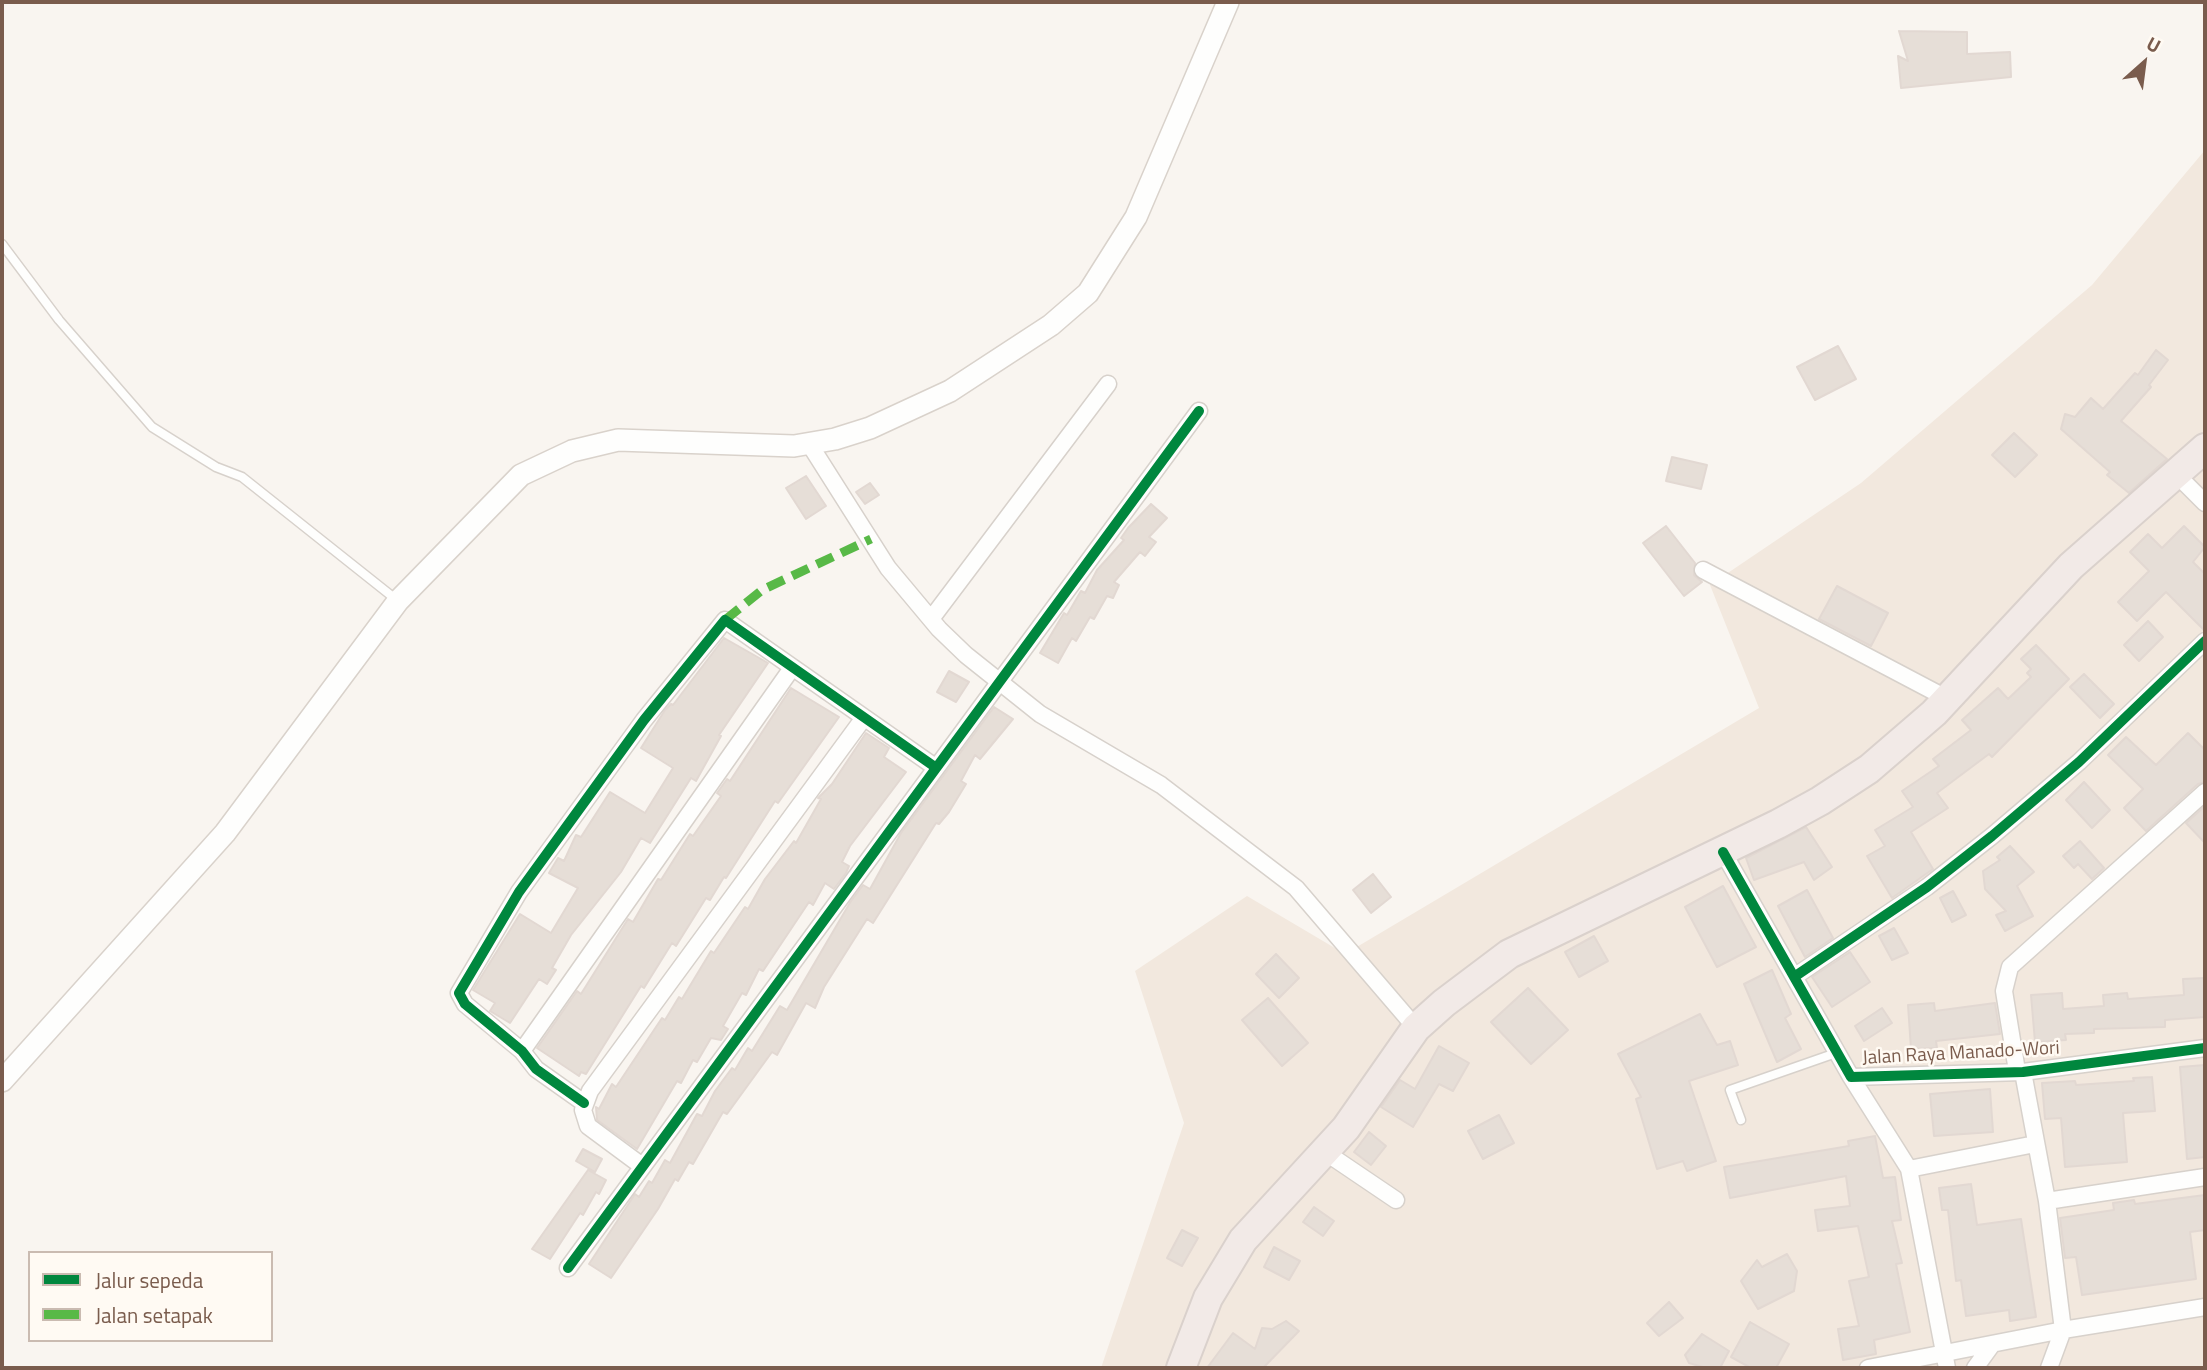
<!DOCTYPE html>
<html>
<head>
<meta charset="utf-8">
<style>
	body { margin:0 }
	#map { position:relative; width:2207px; height:1370px; overflow:hidden; background:#f9f5f0; font-family:"Titillium Web",sans-serif }
	canvas { display:block }
	.frame { position:absolute; inset:0; border:4px solid #7a5c4d; pointer-events:none }
	.legend { position:absolute; left:28px; top:1251px; width:245px; height:91px; box-sizing:border-box; background:#fffaf3; border:2px solid #cabbb1; margin:0; padding:9px 12px; list-style:none; font-size:21px; color:#7a5c4d }
	.legend li { display:flex; align-items:center; gap:14px; height:35px }
	.legend b { width:35px; border:2px solid #cabbb1 }
	.north { position:absolute; left:2109px; top:28px; width:70px; height:70px; -webkit-text-stroke:5px #fffaf3; paint-order:stroke; rotate:28deg; font-size:19px; font-weight:700; line-height:28px; text-align:center; color:#7a5c4d }
	.north::after { content:''; display:block; margin:auto; width:24px; height:32px; background:#7a5c4d; clip-path:polygon(50% 0,100% 100%,50% 72%,0 100%) }
</style>
</head>
<body>
<div id="map">
<canvas width="2207" height="1370"></canvas>
<div class="frame"></div>
<ul class="legend">
<li><b style="height:9px;background:#00873e"></b>Jalur sepeda</li>
<li><b style="height:9px;background:#58b947"></b>Jalan setapak</li>
</ul>
<div class="north">U</div>
</div>
<script>
const c = document.querySelector('canvas').getContext('2d');
c.lineJoin = 'round';
function fillPath(path, color) { c.fillStyle = color; c.fill(path, 'evenodd'); }
const poly = rows => new Path2D(rows.map(r => 'M' + r).join(''));
function stroke(path, color, width, dash) { c.strokeStyle = color; c.lineWidth = width; c.lineCap = dash ? 'butt' : 'round'; c.setLineDash(dash || []); c.stroke(path); }
function label(font, color, halo, rows, align = 'center') {
  c.font = font + ' "Titillium Web",sans-serif'; c.lineWidth = 5; c.setLineDash([]); c.textBaseline = 'middle'; c.strokeStyle = halo; c.fillStyle = color; for (const [text, x, y, turn = 0] of rows) {
    c.save(); c.translate(x, y); c.rotate((+turn || 0) * Math.PI / 180); c.textAlign = isNaN(turn) ? turn : align; if (halo) c.strokeText(text, 0, 0); c.fillText(text, 0, 0); c.restore();
  }
}
fillPath(poly([
	[2205,150,2205,1368,1101,1368,1184,1123,1135,971,1247,896,1345,954,1759,708,1710,585,1861,483,2092,285]
]), '#f2e8de');
const building = poly([
	[1899,31,1967,32,1967,54,2010,52,2011,77,1901,88,1898,56,1908,61,1899,31],
	[1838,346,1856,379,1815,400,1797,367,1838,346],
	[2156,350,2168,360,2149,385,2151,387,2121,421,2167,459,2129,493,2107,475,2110,472,2061,429,2065,414,2075,417,2091,398,2103,409,2135,373,2138,375,2156,350],
	[2014,433,2037,455,2015,477,1992,455,2014,433],
	[1672,457,1707,465,1701,489,1666,481,1672,457],
	[806,476,826,506,806,519,786,488,806,476],
	[870,483,879,495,865,504,856,492,870,483],
	[1151,504,1167,518,1149,537,1156,542,1145,556,1140,552,1114,582,1119,585,1113,598,1107,596,1094,619,1090,617,1076,641,1072,638,1058,663,1040,653,1064,613,1067,615,1081,591,1085,593,1097,570,1124,540,1121,538,1128,528,1151,504],
	[1666,526,1695,563,1694,575,1702,582,1684,596,1643,543,1666,526],
	[2184,526,2205,547,2193,562,2205,574,2205,631,2166,592,2137,621,2118,602,2149,571,2130,552,2148,534,2162,548,2184,526],
	[1837,586,1888,613,1871,646,1819,619,1837,586],
	[2148,621,2163,637,2139,661,2124,645,2148,621],
	[724,638,768,663,719,735,721,736,696,781,691,778,650,843,641,838,621,872,571,935,552,968,556,970,547,984,539,979,510,1023,490,1011,495,1003,473,990,520,914,551,933,578,888,549,873,558,858,564,861,576,835,581,837,610,792,645,813,673,768,641,748,665,710,671,704,673,705,724,638],
	[2036,645,2069,679,1992,757,1989,754,1937,793,1948,808,1911,832,1933,869,1892,898,1867,856,1885,846,1875,830,1913,807,1902,791,1939,766,1933,759,1971,730,1962,720,1998,688,2008,699,2031,677,2027,673,2031,669,2021,659,2036,645],
	[949,671,969,682,956,702,937,692,949,671],
	[2084,674,2114,704,2100,718,2070,687,2084,674],
	[791,688,839,717,778,803,775,801,726,878,724,877,710,900,706,898,676,946,672,943,644,988,641,986,586,1074,581,1072,579,1076,537,1048,577,991,581,994,628,919,633,922,658,879,661,880,690,834,693,836,721,796,717,793,727,779,730,781,791,688],
	[994,707,1013,719,980,759,975,755,961,781,966,784,949,812,939,824,936,823,873,923,867,919,824,987,815,1008,806,1003,777,1055,772,1052,727,1114,723,1112,693,1164,689,1162,678,1181,675,1179,658,1209,611,1278,589,1264,635,1194,639,1197,649,1181,652,1183,665,1160,670,1163,697,1114,702,1116,715,1091,732,1068,735,1070,748,1048,752,1051,780,1006,787,1010,851,901,863,885,870,889,901,833,994,707],
	[866,733,889,748,884,757,906,772,850,846,842,862,849,866,846,873,834,889,825,883,813,905,809,902,763,971,759,969,746,995,742,993,723,1026,728,1029,721,1040,711,1038,697,1062,693,1060,681,1083,677,1081,637,1149,597,1120,596,1107,599,1109,612,1084,616,1087,662,1018,665,1020,679,997,682,999,711,951,714,953,745,907,748,909,765,879,794,841,796,843,821,799,818,798,832,784,866,733],
	[2188,733,2205,750,2205,782,2198,784,2146,831,2124,808,2143,789,2108,755,2126,737,2156,765,2188,733],
	[2084,782,2110,810,2092,828,2066,800,2084,782],
	[2205,806,2205,843,2186,823,2205,806],
	[1806,827,1832,867,1814,880,1804,862,1754,880,1746,858,1806,827],
	[2080,841,2104,868,2092,879,2078,864,2074,868,2063,856,2080,841],
	[2010,846,2034,872,2017,886,2033,916,2005,931,1996,915,2006,911,1985,889,1983,871,2000,860,1997,857,2010,846],
	[1373,874,1391,897,1371,913,1353,890,1373,874],
	[1723,886,1756,947,1717,967,1685,907,1723,886],
	[1807,890,1833,938,1805,957,1778,906,1807,890],
	[1953,891,1966,915,1952,922,1940,898,1953,891],
	[1894,928,1908,953,1892,960,1879,936,1894,928],
	[1594,936,1608,961,1579,977,1565,952,1594,936],
	[1850,952,1870,982,1832,1007,1812,977,1850,952],
	[1276,954,1299,978,1279,998,1256,974,1276,954],
	[1772,970,1791,1014,1785,1018,1801,1049,1777,1062,1744,984,1772,970],
	[2205,978,2205,1017,2165,1020,2165,1027,2094,1029,2094,1033,2065,1034,2066,1040,2035,1042,2031,995,2062,993,2063,1009,2104,1006,2103,995,2127,993,2128,999,2184,995,2183,979,2205,978],
	[1528,988,1568,1030,1531,1064,1491,1022,1528,988],
	[1268,998,1308,1043,1282,1066,1242,1020,1268,998],
	[1934,1003,1935,1011,1995,1003,2000,1034,1936,1041,1937,1048,1911,1049,1908,1005,1934,1003],
	[1882,1008,1892,1023,1864,1041,1855,1026,1882,1008],
	[1700,1014,1717,1045,1730,1041,1738,1065,1689,1081,1716,1161,1687,1171,1683,1161,1657,1169,1636,1099,1641,1097,1618,1054,1700,1014],
	[1439,1046,1469,1063,1453,1091,1439,1084,1413,1127,1381,1107,1400,1080,1415,1089,1439,1046],
	[2205,1065,2205,1157,2187,1159,2180,1067,2205,1065],
	[2152,1077,2155,1111,2123,1113,2127,1162,2065,1167,2061,1118,2045,1119,2042,1083,2075,1081,2076,1085,2134,1081,2133,1078,2152,1077],
	[1990,1089,1993,1132,1934,1136,1930,1094,1990,1089],
	[1499,1115,1514,1143,1483,1159,1468,1131,1499,1115],
	[1369,1132,1386,1146,1371,1165,1354,1152,1369,1132],
	[1875,1136,1883,1178,1895,1177,1901,1220,1892,1221,1902,1263,1896,1264,1910,1332,1874,1340,1876,1354,1843,1360,1838,1329,1859,1326,1849,1281,1869,1277,1858,1226,1818,1231,1815,1210,1850,1206,1846,1176,1730,1198,1724,1167,1849,1146,1848,1141,1875,1136],
	[583,1149,602,1159,595,1172,576,1161,583,1149],
	[588,1170,606,1180,599,1194,596,1192,583,1215,580,1213,550,1259,532,1249,588,1170],
	[1971,1184,1977,1225,2021,1219,2036,1317,2010,1321,2009,1310,1966,1316,1961,1280,1956,1281,1948,1210,1942,1210,1939,1188,1971,1184],
	[2205,1195,2205,1230,2190,1232,2196,1279,2082,1295,2076,1257,2065,1258,2060,1218,2114,1210,2113,1203,2134,1200,2135,1204,2205,1195],
	[1314,1207,1334,1221,1323,1236,1303,1222,1314,1207],
	[1182,1230,1198,1238,1182,1266,1167,1258,1182,1230],
	[1274,1247,1300,1261,1289,1280,1264,1267,1274,1247],
	[1787,1254,1797,1271,1794,1291,1758,1309,1741,1281,1757,1260,1762,1267,1787,1254],
	[1669,1302,1683,1318,1659,1336,1647,1323,1669,1302],
	[1286,1321,1299,1331,1263,1368,1207,1368,1233,1333,1255,1349,1262,1328,1272,1329,1286,1321],
	[1750,1322,1789,1344,1776,1368,1751,1368,1731,1357,1750,1322],
	[1702,1334,1729,1351,1720,1368,1706,1368,1689,1363,1685,1355,1702,1334]
]);
fillPath(building, '#e6ded7');
stroke(building, '#e2d8d2', 2);
const lane = poly([
	[2,244,59,320,152,427,216,467,242,477,398,601],
	[1741,1120,1730,1090,1836,1053]
]);
const street = poly([
	[810,445,888,568,939,629,966,655,1040,714,1161,785,1296,888,1416,1028],
	[2176,474,2205,503],
	[1703,570,1948,699],
	[931,619,1108,384],
	[1723,852,1851,1077,2023,1072,2205,1048],
	[1794,977,1927,887,1992,836,2079,762,2205,641],
	[522,1051,792,668],
	[2017,1071,2004,991,2010,967,2205,792],
	[2023,1072,2047,1201,2205,1177],
	[1851,1077,1909,1169,2035,1144],
	[584,1103,536,1069,522,1051,465,1004,459,993,519,892,644,720,725,620,935,767],
	[1325,1152,1396,1200],
	[642,1166,588,1126,583,1110,590,1091,863,719],
	[1909,1169,1947,1368],
	[2047,1201,2063,1330,2049,1368],
	[568,1268,1199,411],
	[1868,1368,2063,1330,2205,1307],
	[1975,1368,1991,1346]
]);
const secondary = poly([
	[2,1081,225,833,398,601,521,475,572,451,618,440,794,446,835,439,870,428,950,391,1051,325,1088,293,1136,217,1228,2]
]);
const highway = poly([
	[1181,1368,1208,1298,1243,1240,1346,1128,1416,1028,1444,1003,1509,954,1778,824,1820,801,1869,769,1934,713,2071,566,2205,448]
]);
stroke(lane, '#d7d1cb', 11);
stroke(street, '#d7d1cb', 19);
stroke(secondary, '#d9d2cb', 24);
stroke(highway, '#dad1cc', 32);
stroke(lane, '#fefefd', 8);
stroke(street, '#fefefd', 16);
stroke(secondary, '#fefefd', 21);
stroke(highway, '#f2eae7', 28);
stroke(poly([
	[725,620,762,590,871,539]
]), '#58b947', 9, [18, 9]);
stroke(poly([
	[1723,852,1851,1077,2023,1072,2205,1048],
	[1794,977,1927,887,1992,836,2079,762,2205,641],
	[584,1103,536,1069,522,1051,465,1004,459,993,519,892,644,720,725,620,935,767],
	[568,1268,1199,411]
]), '#00873e', 10);
label('19px', '#7a5c4d', '#fffaf3', [
	["Jalan Raya Manado-Wori",1961,1054,-3]
]);
</script>
</body>
</html>
